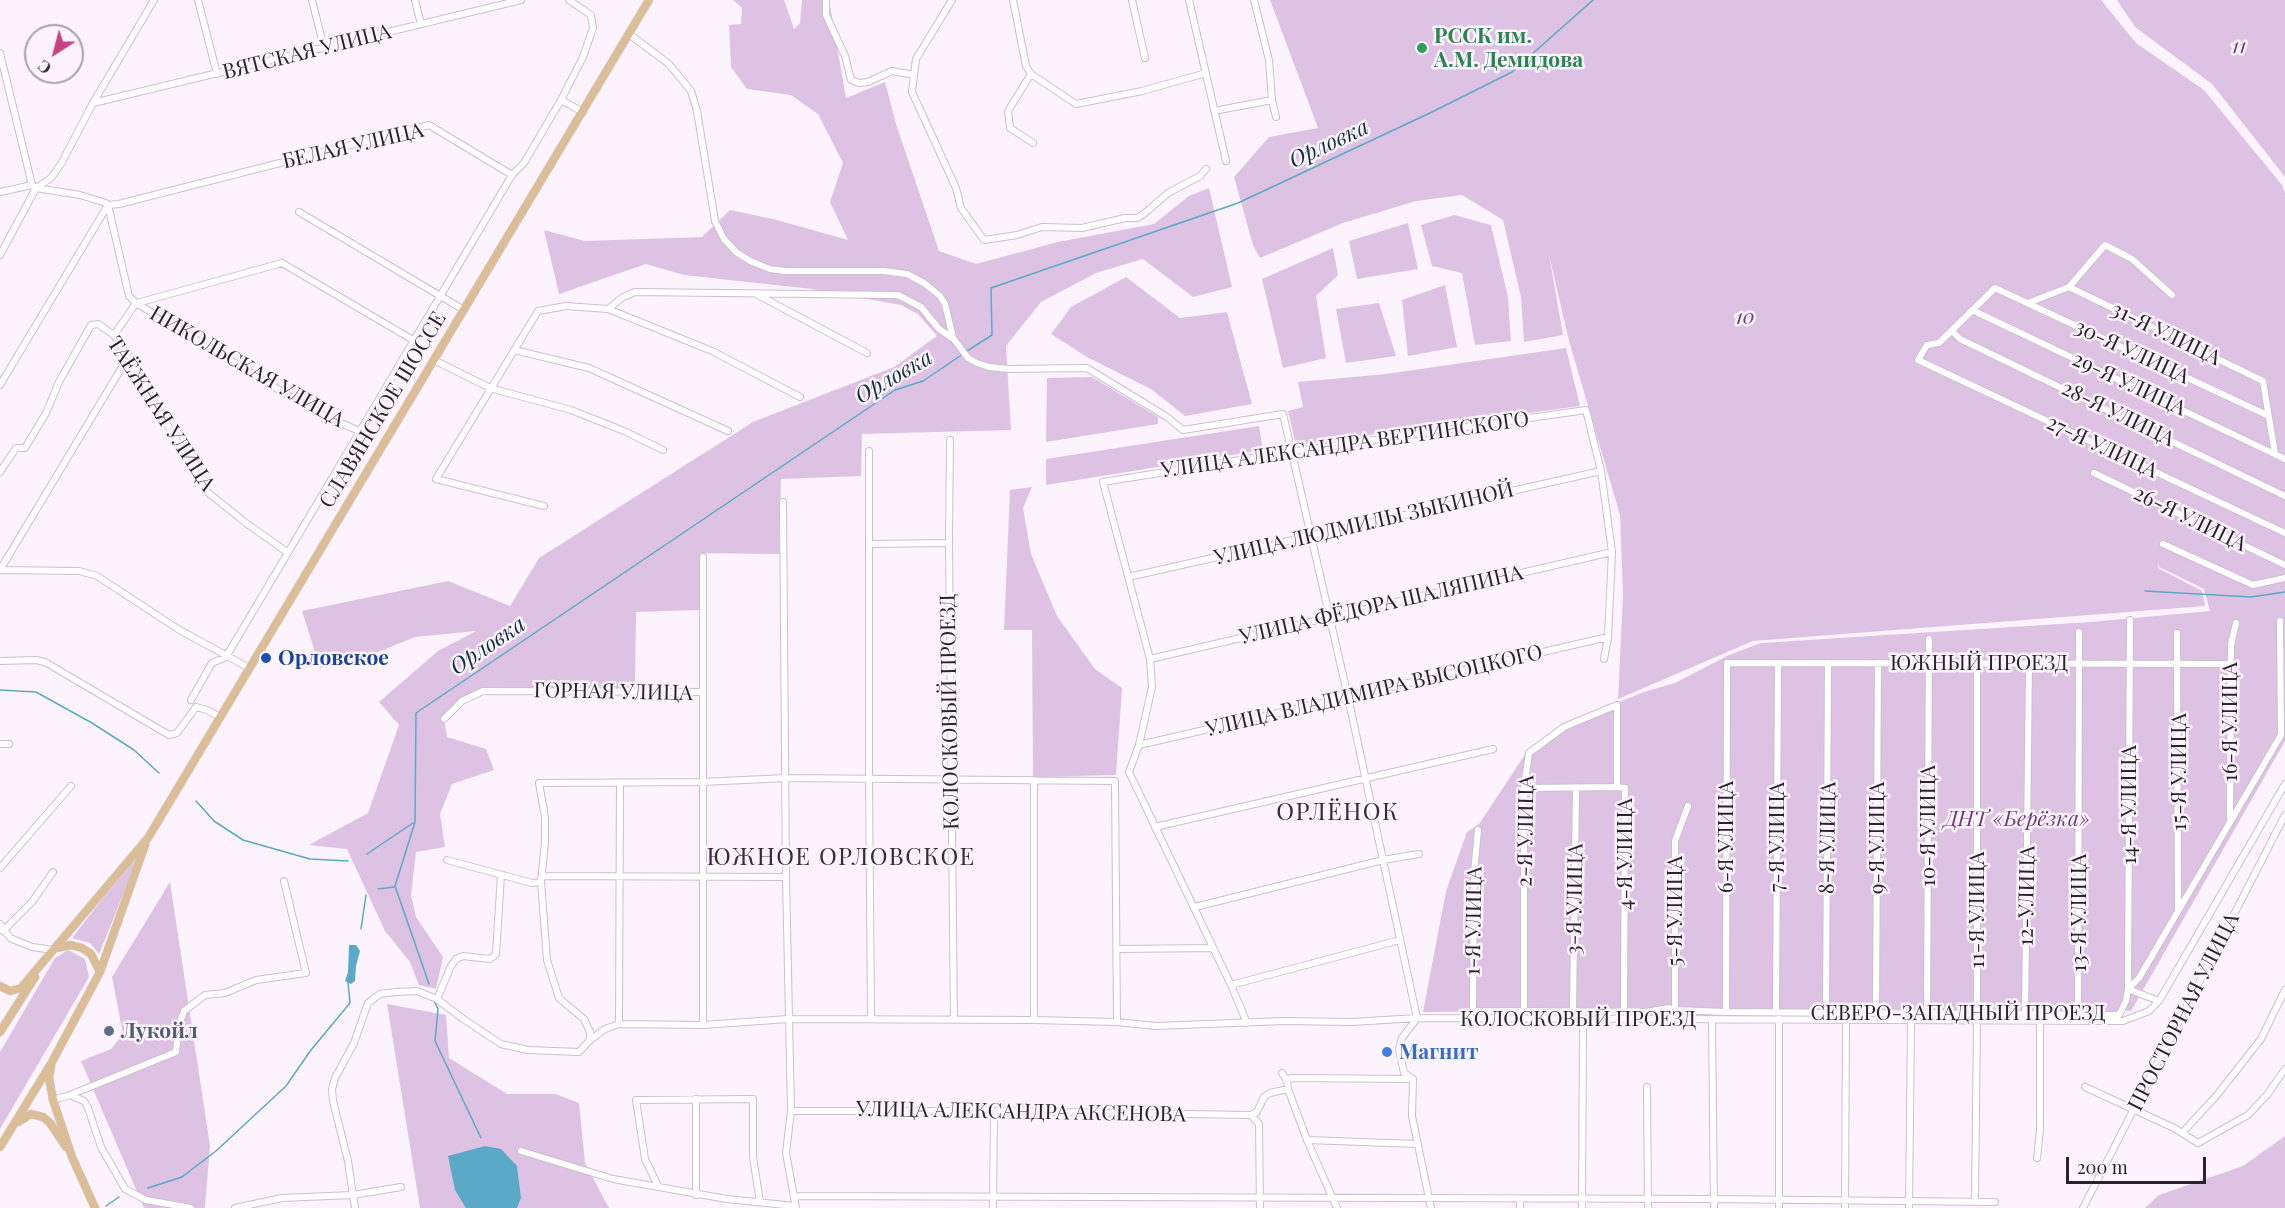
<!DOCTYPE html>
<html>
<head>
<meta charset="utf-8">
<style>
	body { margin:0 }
	#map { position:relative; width:2285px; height:1208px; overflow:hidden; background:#fcf3fe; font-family:"Playfair Display",serif }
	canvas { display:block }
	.north { position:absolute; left:24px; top:24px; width:60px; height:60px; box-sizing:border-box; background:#fcf3fe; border:2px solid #a8a0aa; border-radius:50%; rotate:216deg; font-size:16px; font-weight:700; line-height:24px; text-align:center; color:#29242b }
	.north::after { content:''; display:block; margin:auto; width:21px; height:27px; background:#c84180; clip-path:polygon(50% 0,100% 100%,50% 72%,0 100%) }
	.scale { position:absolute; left:2066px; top:1157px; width:140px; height:27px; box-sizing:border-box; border:3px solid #29242b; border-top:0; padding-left:8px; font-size:18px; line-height:21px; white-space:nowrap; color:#29242b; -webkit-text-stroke:4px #fcf3fe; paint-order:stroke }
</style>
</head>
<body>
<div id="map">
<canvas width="2285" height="1208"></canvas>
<div class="north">С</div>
<div class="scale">200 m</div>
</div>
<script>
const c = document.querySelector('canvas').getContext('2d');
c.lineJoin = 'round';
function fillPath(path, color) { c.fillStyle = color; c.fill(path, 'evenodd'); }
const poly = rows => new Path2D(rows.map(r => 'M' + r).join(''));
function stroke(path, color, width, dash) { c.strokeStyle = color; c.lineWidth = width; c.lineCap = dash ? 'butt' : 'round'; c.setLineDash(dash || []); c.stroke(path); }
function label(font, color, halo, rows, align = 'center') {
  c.font = font + ' "Playfair Display",serif'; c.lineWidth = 5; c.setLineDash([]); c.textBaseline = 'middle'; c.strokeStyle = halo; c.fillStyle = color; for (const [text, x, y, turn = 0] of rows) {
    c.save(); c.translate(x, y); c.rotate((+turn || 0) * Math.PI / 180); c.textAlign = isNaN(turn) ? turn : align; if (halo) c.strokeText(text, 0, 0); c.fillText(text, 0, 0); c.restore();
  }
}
fillPath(poly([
	[733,0,784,0,794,29,800,23,802,0,829,0,846,98,885,82,896,124,939,251,976,264,1058,242,1154,224,1189,196,1209,188,1232,287,1193,297,1143,259,1096,273,1041,302,1006,346,1011,430,862,434,861,476,781,479,779,554,700,553,699,610,636,612,635,688,482,689,444,719,447,737,486,749,494,770,452,784,440,814,445,847,416,852,411,895,416,917,443,957,436,989,419,985,410,962,385,931,347,849,309,845,368,813,399,725,379,702,438,651,476,631,415,637,366,657,320,668,302,611,448,581,510,606,539,558,753,422,894,367,937,336,918,314,901,305,812,289,684,275,646,264,559,294,544,230,585,241,702,237,730,210,773,219,848,240,830,202,843,163,818,114,791,95,747,89,731,67,729,25,741,24,742,8],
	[1270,0,2101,0,2136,43,2204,90,2282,185,2285,193,2285,741,2131,1011,1773,1009,1423,1012,1446,891,1467,832,1479,824,1526,753,1563,725,1644,692,1675,683,1729,655,1761,643,2091,622,2210,611,2204,589,2159,567,2158,562,2158,568,2202,591,2205,606,1753,641,1618,699,1623,595,1620,515,1569,341,1549,255,1563,335,1524,342,1521,297,1503,220,1462,195,1416,201,1343,223,1260,258,1253,245,1234,177,1269,137,1318,128],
	[2117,0,2285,0,2285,177,2212,84,2135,27],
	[1454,215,1491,225,1508,297,1511,341,1475,345,1462,273,1432,266,1421,225],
	[1408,223,1418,269,1357,279,1349,241],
	[1333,248,1338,275,1316,296,1326,358,1283,368,1262,279],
	[1126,277,1180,318,1227,312,1252,404,1185,416,1151,389,1087,357,1051,334,1071,307],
	[1445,285,1457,347,1408,356,1402,300],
	[1379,303,1396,356,1346,363,1336,309],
	[1566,348,1580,406,1296,445,1288,411,1303,407,1298,382,1386,374],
	[1092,377,1158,417,1158,424,1046,442,1047,378],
	[1259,426,1263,450,1046,485,1046,459],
	[1032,487,1023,508,1031,554,1057,616,1095,669,1122,688,1116,775,1033,777,1032,630,1004,630,1010,490],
	[142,848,99,954,90,943,72,938],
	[170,882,210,1146,205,1208,144,1208,81,1061,111,1049,123,1034,112,977],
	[68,950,85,959,89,977,0,1129,0,1052,55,958],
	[387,1004,446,1015,449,1058,507,1094,556,1094,579,1103,585,1163,609,1208,420,1208],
	[2285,1136,2285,1208,2145,1208,2159,1195,2243,1166]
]), '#dec2e4');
fillPath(poly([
	[349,945,356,945,360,951,356,966,355,981,351,984,345,981,348,972],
	[485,1146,501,1149,517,1166,521,1198,517,1208,466,1208,455,1190,448,1156]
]), '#5aa9c7');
stroke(poly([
	[967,351,992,335,991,288,1238,203,1432,112,1512,72,1593,0],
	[2145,591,2251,597,2285,592],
	[0,690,36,692,92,723,134,750,159,773],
	[196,801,214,821,243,840,310,859,348,861],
	[367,854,413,823],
	[378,889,394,887],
	[361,929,366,895],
	[429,984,395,886,415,822,416,713,895,390,923,381,963,354],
	[434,1001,438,1009,435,1041,481,1138],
	[148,1188,182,1177,216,1151,286,1086,311,1050,350,1003,348,982],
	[106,1206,119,1197]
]), '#5aa9c7', 1.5);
const minor = poly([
	[198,0,217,74],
	[312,0,324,48],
	[415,0,421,24],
	[826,0,826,15,845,56,851,80,859,83,868,82,892,71,914,75],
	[952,0,916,59,912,92,956,188,961,208,984,240,1017,235,1042,227,1082,228,1125,218,1137,218,1145,213,1168,193,1200,176,1206,169],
	[1013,0,1026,66,1031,74,1076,104,1142,91,1206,73],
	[1132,0,1145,58],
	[1189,0,1226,161],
	[1254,0,1269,60,1272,100,1276,117],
	[629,34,669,64,691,91,697,111,715,221,724,239,736,252,750,261,770,269,785,271,883,271,907,274,924,283,940,296,945,304,953,338,968,358,977,363,989,367,1008,369,1087,368,1167,417,1183,430,1283,414,1348,697,1417,1018],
	[0,53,32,185,36,188,80,195,106,203,108,205],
	[1031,74,1008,111,1010,128,1033,143],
	[561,100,583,57,593,28,591,15,569,0],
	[93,103,521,0],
	[1214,111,1272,100],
	[0,192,32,185],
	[108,205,119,204,429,125,512,175,524,163,561,100,583,112],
	[108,205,129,296,136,303,312,410,359,431],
	[299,212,464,310],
	[0,255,36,188,51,178,61,164,93,103,154,0],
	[2069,287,2263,381,2275,454],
	[758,295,867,353],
	[137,303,282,263,413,340],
	[2028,303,2069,287,2105,245,2132,259,2172,295],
	[608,309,623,297,635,292,898,295,921,307,939,329,952,338],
	[1972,310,2285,459],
	[1952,331,1960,339,2285,496],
	[114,335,136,303],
	[514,350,589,368,728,431],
	[434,360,490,388,571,410,624,431,663,450],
	[0,385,108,205],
	[2269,416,1995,288,1939,343,1927,345,1918,360,2285,533],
	[950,440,949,543,954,1020],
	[869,451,869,779,871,1018],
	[0,472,16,448,25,448,46,413,59,382,91,325,98,324,114,335,128,357,206,491,246,523,287,552],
	[2094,473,2285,565],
	[783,502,786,877,791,1111,786,1153,796,1208],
	[544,506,436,479,538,311,566,306,608,309,712,351,800,397],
	[869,544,949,543],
	[2163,544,2253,585,2285,578],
	[703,557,703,1025],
	[0,570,79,571,97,576,178,629,249,668],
	[0,570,128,357],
	[1128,577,1601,471],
	[2130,620,2128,989,2159,1001],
	[2177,633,2178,909],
	[1150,659,1612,552],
	[0,661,36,660,45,662,169,735,177,733,196,707,207,710,220,717],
	[191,700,212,663,226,657,512,175],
	[444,719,462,701,483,691,702,692],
	[0,744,9,744],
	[1139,745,1608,637],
	[1034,780,1034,1020],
	[1525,788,1617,787],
	[2230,820,2231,645,2236,623],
	[1155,827,1493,749],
	[1478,830,1474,873,1473,1011,1646,1012,1669,1008,1675,1010,1726,1012,2119,1015,2126,1001,2128,989,2139,978,2281,735,2280,621],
	[447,860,532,883,541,882],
	[0,868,71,786],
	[542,876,786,877],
	[1195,907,1383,860,1419,854],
	[0,924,10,938,32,947,53,950],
	[3,931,32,902,53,872],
	[1117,949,1213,948],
	[1231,985,1400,940],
	[437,999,451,966,456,959,463,956,490,959,496,954,501,875],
	[1524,1010,1524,787,1529,753,1564,727,1617,705,1617,787,1625,788,1624,1011],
	[1573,1011,1576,788],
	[1776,1011,1778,663],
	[1726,1012,1727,663,2230,664],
	[1675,1013,1675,841,1688,806],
	[1826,1013,1828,663],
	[1876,1013,1878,663],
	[1927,1013,1929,639],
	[2078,1013,2079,632],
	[1977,1014,1977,663],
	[2025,1017,2029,663],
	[1779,1019,1779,1208],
	[1712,1020,1714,1208],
	[1247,1023,1231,985,1129,772,1139,745,1152,687,1150,659,1103,482,1290,452,1586,410,1601,471,1612,552,1608,637,1604,659],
	[619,1024,620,783],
	[590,1040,590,1032,584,1019,559,998,547,960,541,882,545,842,545,817,539,783,702,782,786,778,1115,781,1117,1022],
	[1282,1073,1287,1081,1288,1089,1307,1140,1337,1208],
	[1413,1079,1412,1116,1431,1208],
	[1413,1079,1404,1073,1399,1050,1402,1038,1417,1018],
	[1287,1081,1291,1078,1413,1079],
	[1647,1087,1648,1208],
	[2085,1087,2174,1128,2198,1143,2248,1115,2267,1095,2285,1069],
	[70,1095,176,1052,179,1025,184,1011,205,995,225,993,256,980,306,973,284,881],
	[696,1099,696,1195],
	[53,1100,70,1095,84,1101,88,1108,101,1147,125,1189,146,1200,191,1208],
	[791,1111,994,1111,1251,1115],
	[2182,1133,2217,1095,2261,1039,2285,990],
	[1307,1140,1417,1144],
	[521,1151,613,1179,727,1199,795,1206],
	[2037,1158,2040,1130,2040,1021],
	[658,1186,645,1159,636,1100,753,1099,753,1157,760,1202],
	[794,1196,1712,1199,1995,1202],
	[1975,1202,1977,1021],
	[235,1208,282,1198,353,1195,348,1161,333,1101,332,1089,335,1078,354,1043,368,1003,380,994,396,992,417,991,437,999,462,1018,501,1044,528,1050,579,1052,590,1040,605,1029,619,1024,703,1025,788,1019,1034,1020,1117,1022,1156,1026,1283,1021,1352,1022,1417,1018,2123,1021,2149,1011,2159,1001,2285,784],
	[355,1208,353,1195,401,1187],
	[993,1208,994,1111],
	[1260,1208,1259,1124,1251,1115,1257,1112,1264,1097,1270,1093,1288,1089],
	[1520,1208,1520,1199],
	[1582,1208,1583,1018],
	[1845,1208,1846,1020],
	[1909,1208,1911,1020],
	[2083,1208,2285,815]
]);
const major = poly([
	[56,948,71,945,82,948,91,954,100,972],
	[0,986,10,991,21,988,148,838,649,0],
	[0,1032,35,977],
	[51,1066,49,1077,53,1100,72,1157,95,1208],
	[18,1122,31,1114,43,1117,50,1123,66,1147],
	[0,1147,52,1062,100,972,145,845]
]);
stroke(minor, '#cdbed0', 8);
stroke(major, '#d8d8d9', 9);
stroke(minor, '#fff', 6);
stroke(major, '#dbbd98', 8);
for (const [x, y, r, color] of [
	[1422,48,6,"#2e9e5b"],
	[266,658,6,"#1a4fb4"],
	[109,1031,6,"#5c6f8a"],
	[1387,1052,6,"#3f7fe0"]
]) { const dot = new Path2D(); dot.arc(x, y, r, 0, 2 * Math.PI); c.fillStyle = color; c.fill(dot); stroke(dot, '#fcf3fe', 2); }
label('bold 21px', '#27864d', '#fcf3fe', [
	["РССК им.",1434,36],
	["А.М. Демидова",1434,60]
], 'left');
label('italic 21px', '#713a7c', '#fcf3fe', [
	["11",2239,46],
	["10",1745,317],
	["ДНТ «Берёзка»",2017,819]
]);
label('21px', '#29242b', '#fcf3fe', [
	["ВЯТСКАЯ УЛИЦА",307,52,-14],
	["БЕЛАЯ УЛИЦА",353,146,-13],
	["31-Я УЛИЦА",2166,334,26],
	["30-Я УЛИЦА",2132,352,25],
	["НИКОЛЬСКАЯ УЛИЦА",247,367,30],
	["29-Я УЛИЦА",2129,384,25],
	["СЛАВЯНСКОЕ ШОССЕ",383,410,-59],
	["ТАЁЖНАЯ УЛИЦА",161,414,57],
	["28-Я УЛИЦА",2118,414,26],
	["УЛИЦА АЛЕКСАНДРА ВЕРТИНСКОГО",1345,445,-8],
	["27-Я УЛИЦА",2102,447,25],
	["26-Я УЛИЦА",2190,519,26],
	["УЛИЦА ЛЮДМИЛЫ ЗЫКИНОЙ",1364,524,-13],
	["УЛИЦА ФЁДОРА ШАЛЯПИНА",1381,605,-13],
	["ЮЖНЫЙ ПРОЕЗД",1979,663],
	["УЛИЦА ВЛАДИМИРА ВЫСОЦКОГО",1374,691,-13],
	["ГОРНАЯ УЛИЦА",613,692,1],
	["КОЛОСКОВЫЙ ПРОЕЗД",950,712,-91],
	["16-Я УЛИЦА",2230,722,-90],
	["15-Я УЛИЦА",2179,772,-90],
	["14-Я УЛИЦА",2129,805,-90],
	["10-Я УЛИЦА",1928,826,-90],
	["2-Я УЛИЦА",1526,831,-89],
	["6-Я УЛИЦА",1726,837,-90],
	["7-Я УЛИЦА",1777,837,-90],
	["8-Я УЛИЦА",1828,838,-89],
	["9-Я УЛИЦА",1877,838,-90],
	["4-Я УЛИЦА",1625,854,-90],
	["12-УЛИЦА",2027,896,-89],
	["3-Я УЛИЦА",1575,899,-89],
	["11-Я УЛИЦА",1977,910,-90],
	["5-Я УЛИЦА",1675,911,-90],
	["13-Я УЛИЦА",2079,913,-90],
	["1-Я УЛИЦА",1474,921,-89],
	["ПРОСТОРНАЯ УЛИЦА",2184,1012,-63],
	["СЕВЕРО-ЗАПАДНЫЙ ПРОЕЗД",1958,1013],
	["КОЛОСКОВЫЙ ПРОЕЗД",1578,1019],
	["УЛИЦА АЛЕКСАНДРА АКСЕНОВА",1021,1112,1]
]);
label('bold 21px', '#164399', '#fcf3fe', [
	["Орловское",278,658]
], 'left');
label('bold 21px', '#4e5e75', '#fcf3fe', [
	["Лукойл",121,1031]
], 'left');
label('bold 21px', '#366cbe', '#fcf3fe', [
	["Магнит",1399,1052]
], 'left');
label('italic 22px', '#0d3340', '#fcf3fe', [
	["Орловка",1329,144,-25],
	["Орловка",894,377,-30],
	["Орловка",488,646,-34]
]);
c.letterSpacing = '1.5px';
label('24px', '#382c3b', '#fcf3fe', [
	["ОРЛЁНОК",1338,813],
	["ЮЖНОЕ ОРЛОВСКОЕ",841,858]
]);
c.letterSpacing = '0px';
</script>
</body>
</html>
